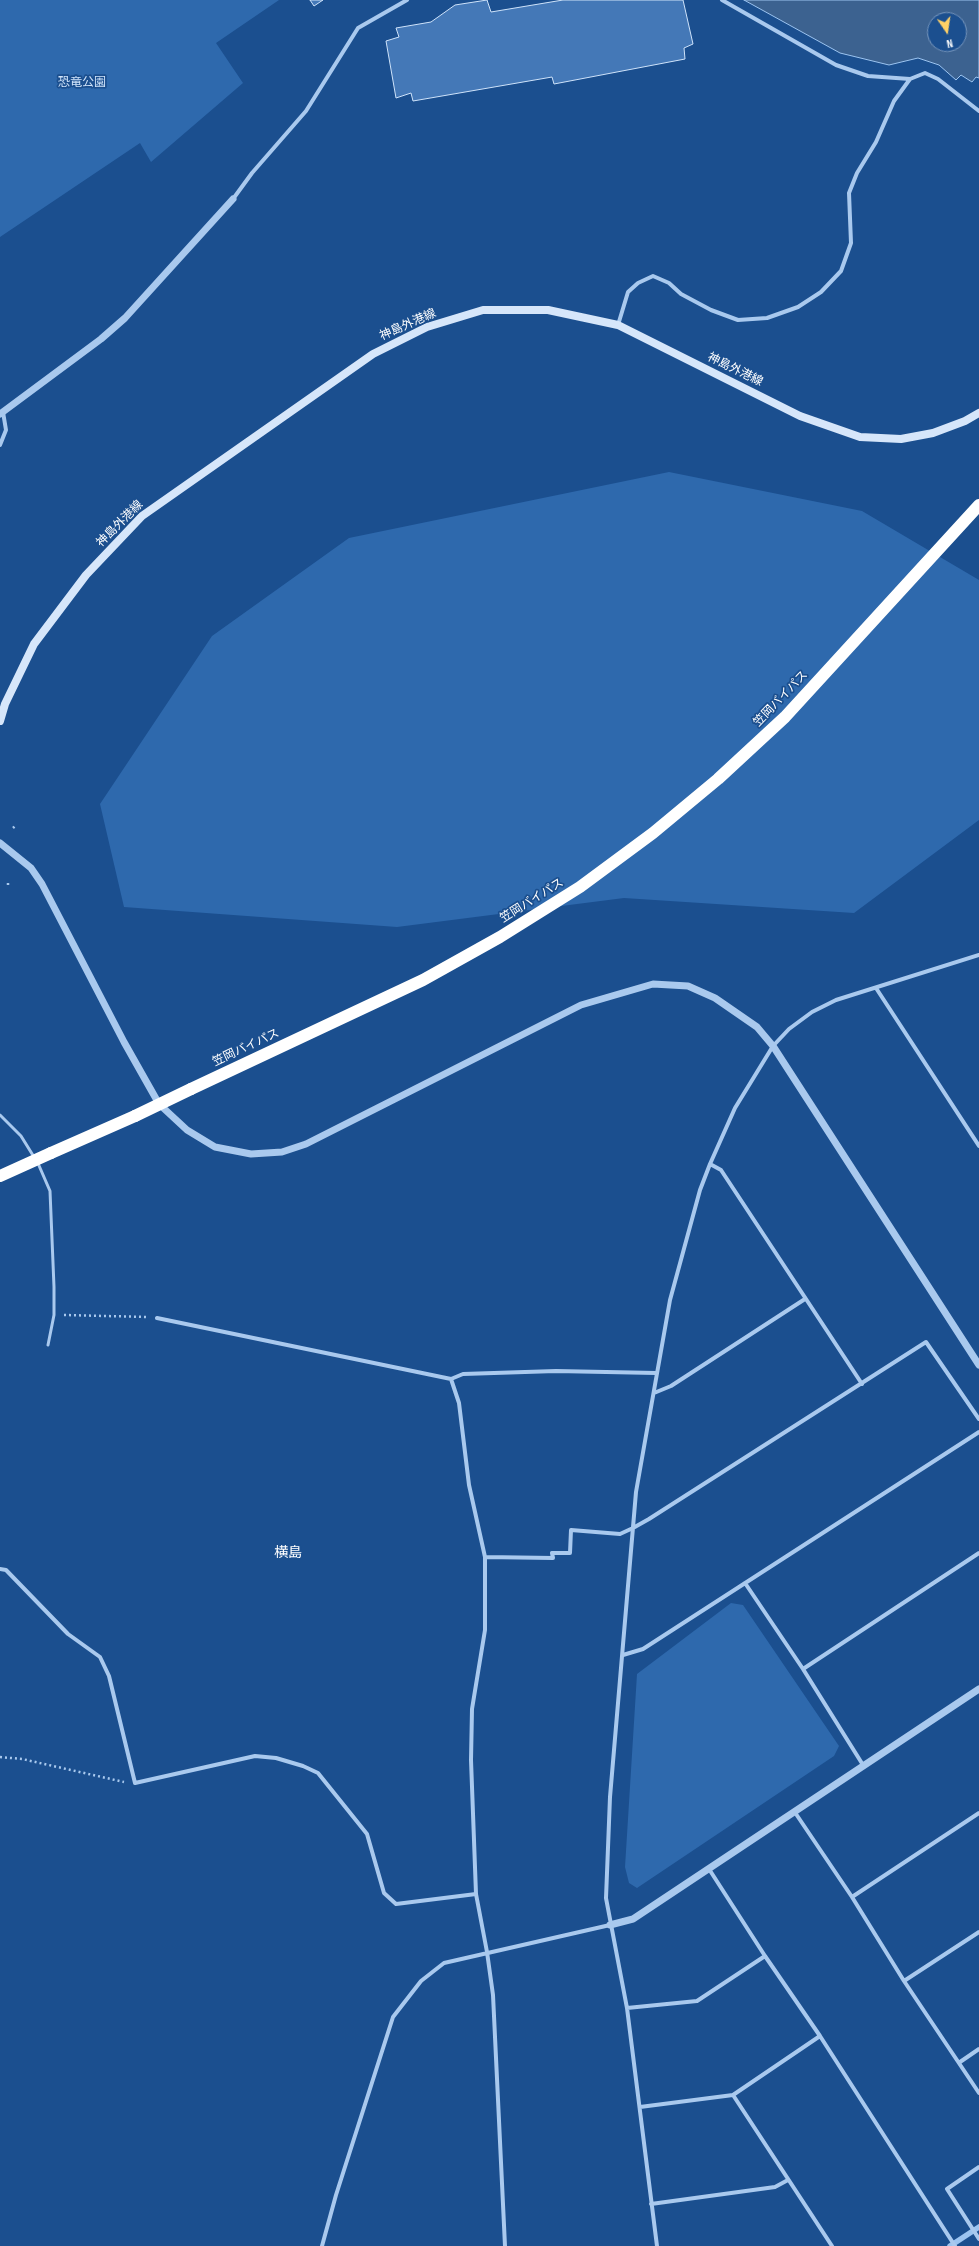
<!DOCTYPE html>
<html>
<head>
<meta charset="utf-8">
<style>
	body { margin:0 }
	#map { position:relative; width:979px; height:2246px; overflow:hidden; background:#1b4f8f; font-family:"Sofia Sans Condensed",sans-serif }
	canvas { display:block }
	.north { position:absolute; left:927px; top:12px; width:40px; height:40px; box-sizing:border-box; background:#1b4f8f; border:1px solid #7695bc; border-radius:50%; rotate:167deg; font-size:11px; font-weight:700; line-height:16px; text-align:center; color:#fff }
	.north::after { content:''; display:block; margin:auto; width:14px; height:18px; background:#ffd166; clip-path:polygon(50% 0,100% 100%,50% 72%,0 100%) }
</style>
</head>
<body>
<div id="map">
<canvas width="979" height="2246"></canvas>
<div class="north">N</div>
</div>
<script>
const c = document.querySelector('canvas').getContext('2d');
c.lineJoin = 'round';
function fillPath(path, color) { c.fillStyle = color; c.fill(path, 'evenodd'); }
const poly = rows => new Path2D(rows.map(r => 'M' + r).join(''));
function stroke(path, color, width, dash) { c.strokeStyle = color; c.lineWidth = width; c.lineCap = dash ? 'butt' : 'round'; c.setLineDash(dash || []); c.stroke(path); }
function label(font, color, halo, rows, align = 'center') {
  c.font = font + ' "Sofia Sans Condensed","Noto Sans JP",sans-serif'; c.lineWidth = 3.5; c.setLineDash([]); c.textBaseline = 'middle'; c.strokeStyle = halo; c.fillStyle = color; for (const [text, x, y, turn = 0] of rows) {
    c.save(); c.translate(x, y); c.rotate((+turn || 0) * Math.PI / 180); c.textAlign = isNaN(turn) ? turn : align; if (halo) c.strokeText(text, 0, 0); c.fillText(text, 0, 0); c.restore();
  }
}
fillPath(poly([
	[0,0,279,0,216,43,243,83,151,162,140,143,0,237],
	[669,472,862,511,979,580,979,820,854,913,624,898,397,927,124,907,100,804,212,636,349,538],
	[731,1603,743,1605,839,1746,834,1756,637,1888,629,1883,625,1867,637,1674]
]), '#2e69ad');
const water = poly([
	[744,0,979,0,979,78,976,77,972,82,961,75,956,80,939,65,918,58,889,65,840,53,744,0],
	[935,20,959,20,959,44,935,44,935,20]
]);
fillPath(water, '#3c6290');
stroke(water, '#9cc4f0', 1);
stroke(poly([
	[950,2246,979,2227]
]), '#9cc4f0', 5.5);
const building = poly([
	[310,0,323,0,314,6,310,0],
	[487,0,491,12,563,0,683,0,693,44,684,48,685,59,554,84,552,77,413,101,411,93,396,98,386,41,399,37,396,28,431,22,455,5,487,0]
]);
fillPath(building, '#4478b7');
stroke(building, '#cfe3fa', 1);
stroke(poly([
	[13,828,16,825],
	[8,883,8,888],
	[64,1315,147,1317],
	[0,1757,22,1759,124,1782]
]), '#a9c9ee', 2.5, [2, 3]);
stroke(poly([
	[0,1115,21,1136,34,1157],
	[37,1161,50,1191,54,1287,54,1315,48,1345]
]), '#a9c9ee', 3);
stroke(poly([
	[722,0,836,65,868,76,910,79,925,73,938,79,979,111],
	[233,199,252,173,306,111,358,28,407,0],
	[618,325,628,292,638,283,653,276,669,283,681,294,711,310,738,320,767,318,798,307,821,292,841,271,851,243,849,193,857,173,876,142,894,101,910,79],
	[0,445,6,430,3,412],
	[876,988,979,1146],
	[710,1164,721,1170,862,1384],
	[157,1318,451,1379,463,1374,556,1371,656,1373],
	[451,1379,459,1403,469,1485,485,1557,485,1630,472,1709,471,1760,476,1894,487,1952,493,1995,505,2246],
	[654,1393,671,1386,805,1299],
	[485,1557,553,1558,552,1553,570,1553,571,1530,620,1534,633,1528,649,1519,926,1342,979,1419],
	[0,1569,6,1570,68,1634,100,1657,109,1676,135,1783,255,1756,276,1758,303,1766,318,1773,367,1834,384,1893,396,1904,476,1894],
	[745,1583,803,1669,863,1765],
	[623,1655,643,1649,979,1432],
	[803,1669,979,1553],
	[794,1811,852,1897,904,1981,979,2093],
	[709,1869,765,1956,820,2036,955,2246],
	[852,1897,979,1813],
	[904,1981,979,1932],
	[627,2008,697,2001,765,1956],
	[960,2062,979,2049],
	[733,2095,832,2246],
	[640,2107,733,2095,820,2036],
	[979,2167,947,2189,979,2239],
	[651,2204,775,2187,788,2180],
	[322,2246,336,2195,393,2017,421,1981,444,1963,610,1925],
	[657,2246,627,2008,606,1898,610,1797,636,1492,670,1300,700,1190,710,1164,735,1108,773,1046,789,1029,812,1012,836,1000,979,955]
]), '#a9c9ee', 4);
stroke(poly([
	[0,414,101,339,125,318,233,199],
	[0,843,31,868,42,884,124,1042,159,1104,187,1130,215,1147,251,1154,282,1152,306,1144,581,1005,653,984,688,986,715,998,757,1027,773,1046,979,1365],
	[610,1925,633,1919,979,1689]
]), '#a9c9ee', 7);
stroke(poly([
	[0,721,5,704,34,644,86,575,142,516,373,354,427,327,483,310,548,310,618,325,800,416,860,437,901,439,933,433,965,421,979,413]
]), '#d6e6fa', 8);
stroke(poly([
	[191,1089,423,980,500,937,580,887,653,833,718,779,785,717,979,505],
	[51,1153,135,1116]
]), '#fff', 12);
stroke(poly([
	[135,1116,191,1089],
	[0,1176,51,1153]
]), '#fff', 12);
label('12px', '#cfe3fa', '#1b4f8f', [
	["恐竜公園",82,83]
]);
label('12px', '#fff', '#1b4f8f', [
	["神島外港線",408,325,-24],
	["神島外港線",735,370,26],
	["神島外港線",120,524,-45],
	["笠岡バイパス",781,699,-46],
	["笠岡バイパス",532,901,-32],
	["笠岡バイパス",246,1048,-25]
]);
label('14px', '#fff', '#1b4f8f', [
	["横島",288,1553]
]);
</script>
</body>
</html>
